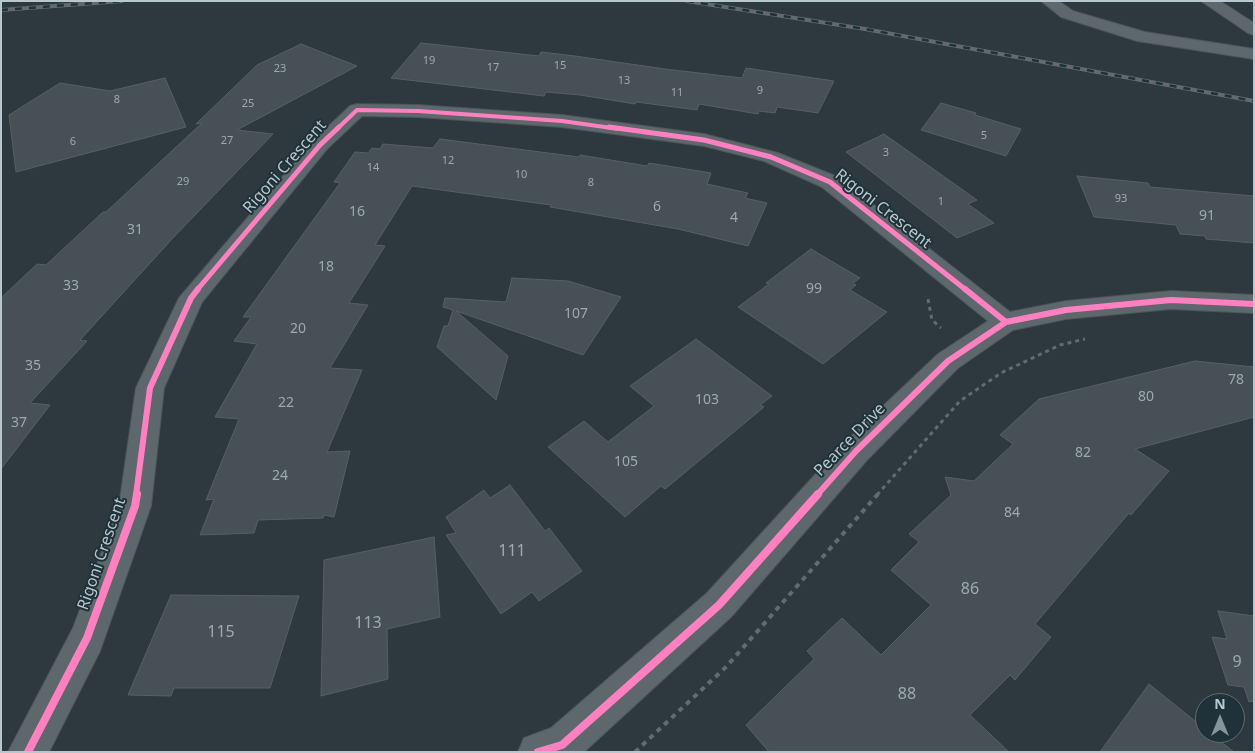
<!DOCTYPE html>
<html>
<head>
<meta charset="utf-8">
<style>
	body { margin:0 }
	#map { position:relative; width:1255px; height:753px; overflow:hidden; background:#2d393e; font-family:"Noto Sans",sans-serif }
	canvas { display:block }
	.frame { position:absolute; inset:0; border:2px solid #b8c7cd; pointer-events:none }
	.north { position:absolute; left:1195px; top:693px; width:50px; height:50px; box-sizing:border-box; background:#1f323a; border:1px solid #5c6e75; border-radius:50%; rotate:0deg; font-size:14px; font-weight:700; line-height:20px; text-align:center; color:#b8c7cd }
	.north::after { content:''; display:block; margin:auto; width:18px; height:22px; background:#87959b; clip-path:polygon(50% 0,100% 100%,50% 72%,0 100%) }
</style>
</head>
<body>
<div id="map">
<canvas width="1255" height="753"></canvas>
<div class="frame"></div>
<div class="north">N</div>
</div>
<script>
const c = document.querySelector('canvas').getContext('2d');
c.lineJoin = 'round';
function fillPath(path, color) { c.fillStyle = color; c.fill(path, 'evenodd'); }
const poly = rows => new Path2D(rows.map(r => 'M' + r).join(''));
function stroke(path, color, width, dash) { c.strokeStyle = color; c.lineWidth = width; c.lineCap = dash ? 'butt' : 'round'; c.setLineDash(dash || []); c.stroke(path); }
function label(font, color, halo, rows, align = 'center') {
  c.font = font + ' "Noto Sans",sans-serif'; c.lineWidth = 4; c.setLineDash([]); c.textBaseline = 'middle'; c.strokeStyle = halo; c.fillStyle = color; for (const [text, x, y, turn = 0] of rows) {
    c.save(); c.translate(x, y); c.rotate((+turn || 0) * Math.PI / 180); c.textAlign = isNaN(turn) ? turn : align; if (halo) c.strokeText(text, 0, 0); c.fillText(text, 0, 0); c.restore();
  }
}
const building = poly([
	[421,43,539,56,541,52,575,56,665,69,742,78,746,68,834,81,818,113,777,107,775,113,759,111,758,114,699,104,697,110,636,102,635,104,580,95,546,92,544,96,391,78,421,43],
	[301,44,357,66,237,130,273,134,172,239,80,340,87,341,30,403,50,405,1,469,1,298,37,264,46,265,103,212,106,212,202,123,196,124,257,65,301,44],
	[165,78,186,127,16,172,9,115,60,83,110,91,165,78],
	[941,103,976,113,975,115,1021,129,1006,156,921,130,941,103],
	[884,134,977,200,968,204,994,223,957,238,846,152,884,134],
	[440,139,579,157,580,155,647,166,649,163,711,173,707,184,748,193,745,198,767,203,748,246,678,229,550,207,551,205,412,186,375,245,385,246,349,303,368,305,330,368,362,370,327,452,350,451,334,517,324,515,323,518,258,520,254,533,200,535,214,499,206,500,239,419,215,417,257,344,234,341,251,317,243,317,340,183,334,182,355,152,368,153,372,148,380,149,383,144,433,148,440,139],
	[1077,176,1148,183,1150,187,1254,196,1254,243,1206,239,1205,236,1180,234,1176,225,1094,217,1077,176],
	[811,249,860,278,853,283,856,285,850,290,887,312,823,364,738,307,769,284,766,283,811,249],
	[512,278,568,281,621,297,583,355,456,311,508,356,496,400,437,347,444,326,448,326,453,310,443,307,445,298,506,302,512,278],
	[696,339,772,396,760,405,764,407,665,489,661,486,625,517,548,447,584,421,608,442,654,406,630,386,696,339],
	[1195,361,1254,367,1254,417,1135,449,1169,471,1131,515,1129,513,1035,624,1051,637,1015,680,1010,675,970,715,1009,752,769,752,746,725,814,659,807,651,842,618,881,655,931,605,891,570,919,542,909,534,951,495,945,477,974,481,1013,444,1000,435,1039,399,1195,361],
	[510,485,545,531,549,528,582,571,539,601,532,592,501,614,446,535,456,533,446,517,484,490,490,498,510,485],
	[434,537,440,617,387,629,388,679,321,696,324,560,434,537],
	[171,595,299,596,270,688,174,688,171,696,128,695,171,595],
	[1218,611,1254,616,1254,701,1249,702,1244,687,1228,685,1212,637,1227,639,1218,611],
	[1149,684,1205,729,1205,733,1210,733,1234,752,1100,752,1149,684]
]);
fillPath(building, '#475155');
stroke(building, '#556065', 1);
const minor = poly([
	[1041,1,1059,1,1073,11,1145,32,1254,49,1254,59,1137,41,1061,17,1041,1],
	[1201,1,1220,1,1254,23,1254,35,1248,33,1201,1],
	[357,104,418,105,562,115,704,134,778,153,838,177,1010,312,1066,301,1171,291,1254,295,1254,313,1171,309,1066,319,1013,330,958,368,867,460,731,617,584,752,518,752,524,738,551,728,707,593,845,442,938,354,988,321,822,187,764,161,704,146,562,127,418,117,362,116,327,149,202,302,164,388,151,506,100,651,49,752,8,752,73,628,119,506,136,388,179,298,313,141,350,106,357,104]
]);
stroke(minor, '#4c5458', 2);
stroke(poly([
	[928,299,932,320,941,328],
	[877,495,960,401,1001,373,1060,345,1085,339]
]), '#616c6e', 3, [4, 4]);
stroke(poly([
	[635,752,726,667,878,494]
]), '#616c6e', 4, [5, 5]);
fillPath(minor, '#5e676b');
const rail = poly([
	[687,1,865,29,1254,101],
	[1,10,122,1]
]);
stroke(rail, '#626a6f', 4);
stroke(rail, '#1f323a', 2.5, [7]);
stroke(poly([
	[337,129,357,110,418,111,562,121,619,129]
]), '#ff80c0', 4);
stroke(poly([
	[609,127,704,140,771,157,830,182,966,290],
	[197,290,320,145,339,127]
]), '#ff80c0', 5);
stroke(poly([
	[965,289,1006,322],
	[136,495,150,388,191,298,198,289],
	[817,495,856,451,948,361,1006,322,1066,310,1171,300,1254,304]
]), '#ff80c0', 6);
stroke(poly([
	[28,752,87,638,135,506,137,494],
	[538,752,562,745,719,605,818,494]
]), '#ff80c0', 8);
label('11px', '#9caaaf', null, [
	["19",429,61],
	["15",560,66],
	["17",493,68],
	["23",280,69],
	["13",624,81],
	["9",760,91],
	["11",677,93],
	["8",117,100],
	["25",248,104],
	["5",984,136],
	["27",227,141],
	["6",73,142],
	["3",886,153],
	["12",448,161],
	["14",373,168],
	["10",521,175],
	["29",183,182],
	["8",591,183],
	["93",1121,199],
	["1",941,202]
]);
label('14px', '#9caaaf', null, [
	["6",657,207],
	["16",357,212],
	["91",1207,216],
	["4",734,218],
	["31",135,230],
	["18",326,267],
	["33",71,286],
	["99",814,289],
	["107",576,314],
	["20",298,329],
	["35",33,366],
	["78",1236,380],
	["80",1146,397],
	["103",707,400],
	["22",286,403],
	["37",19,423],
	["82",1083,453],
	["105",626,462],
	["24",280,476],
	["84",1012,513]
]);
label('16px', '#b8c7cd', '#1f323a', [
	["Rigoni Crescent",285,167,-49],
	["Rigoni Crescent",883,209,38],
	["Pearce Drive",850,440,-46],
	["Rigoni Crescent",102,554,-71]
]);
label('16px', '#9caaaf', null, [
	["111",512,551],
	["86",970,589],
	["113",368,623],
	["115",221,632],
	["9",1237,662],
	["88",907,694]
]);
</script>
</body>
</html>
